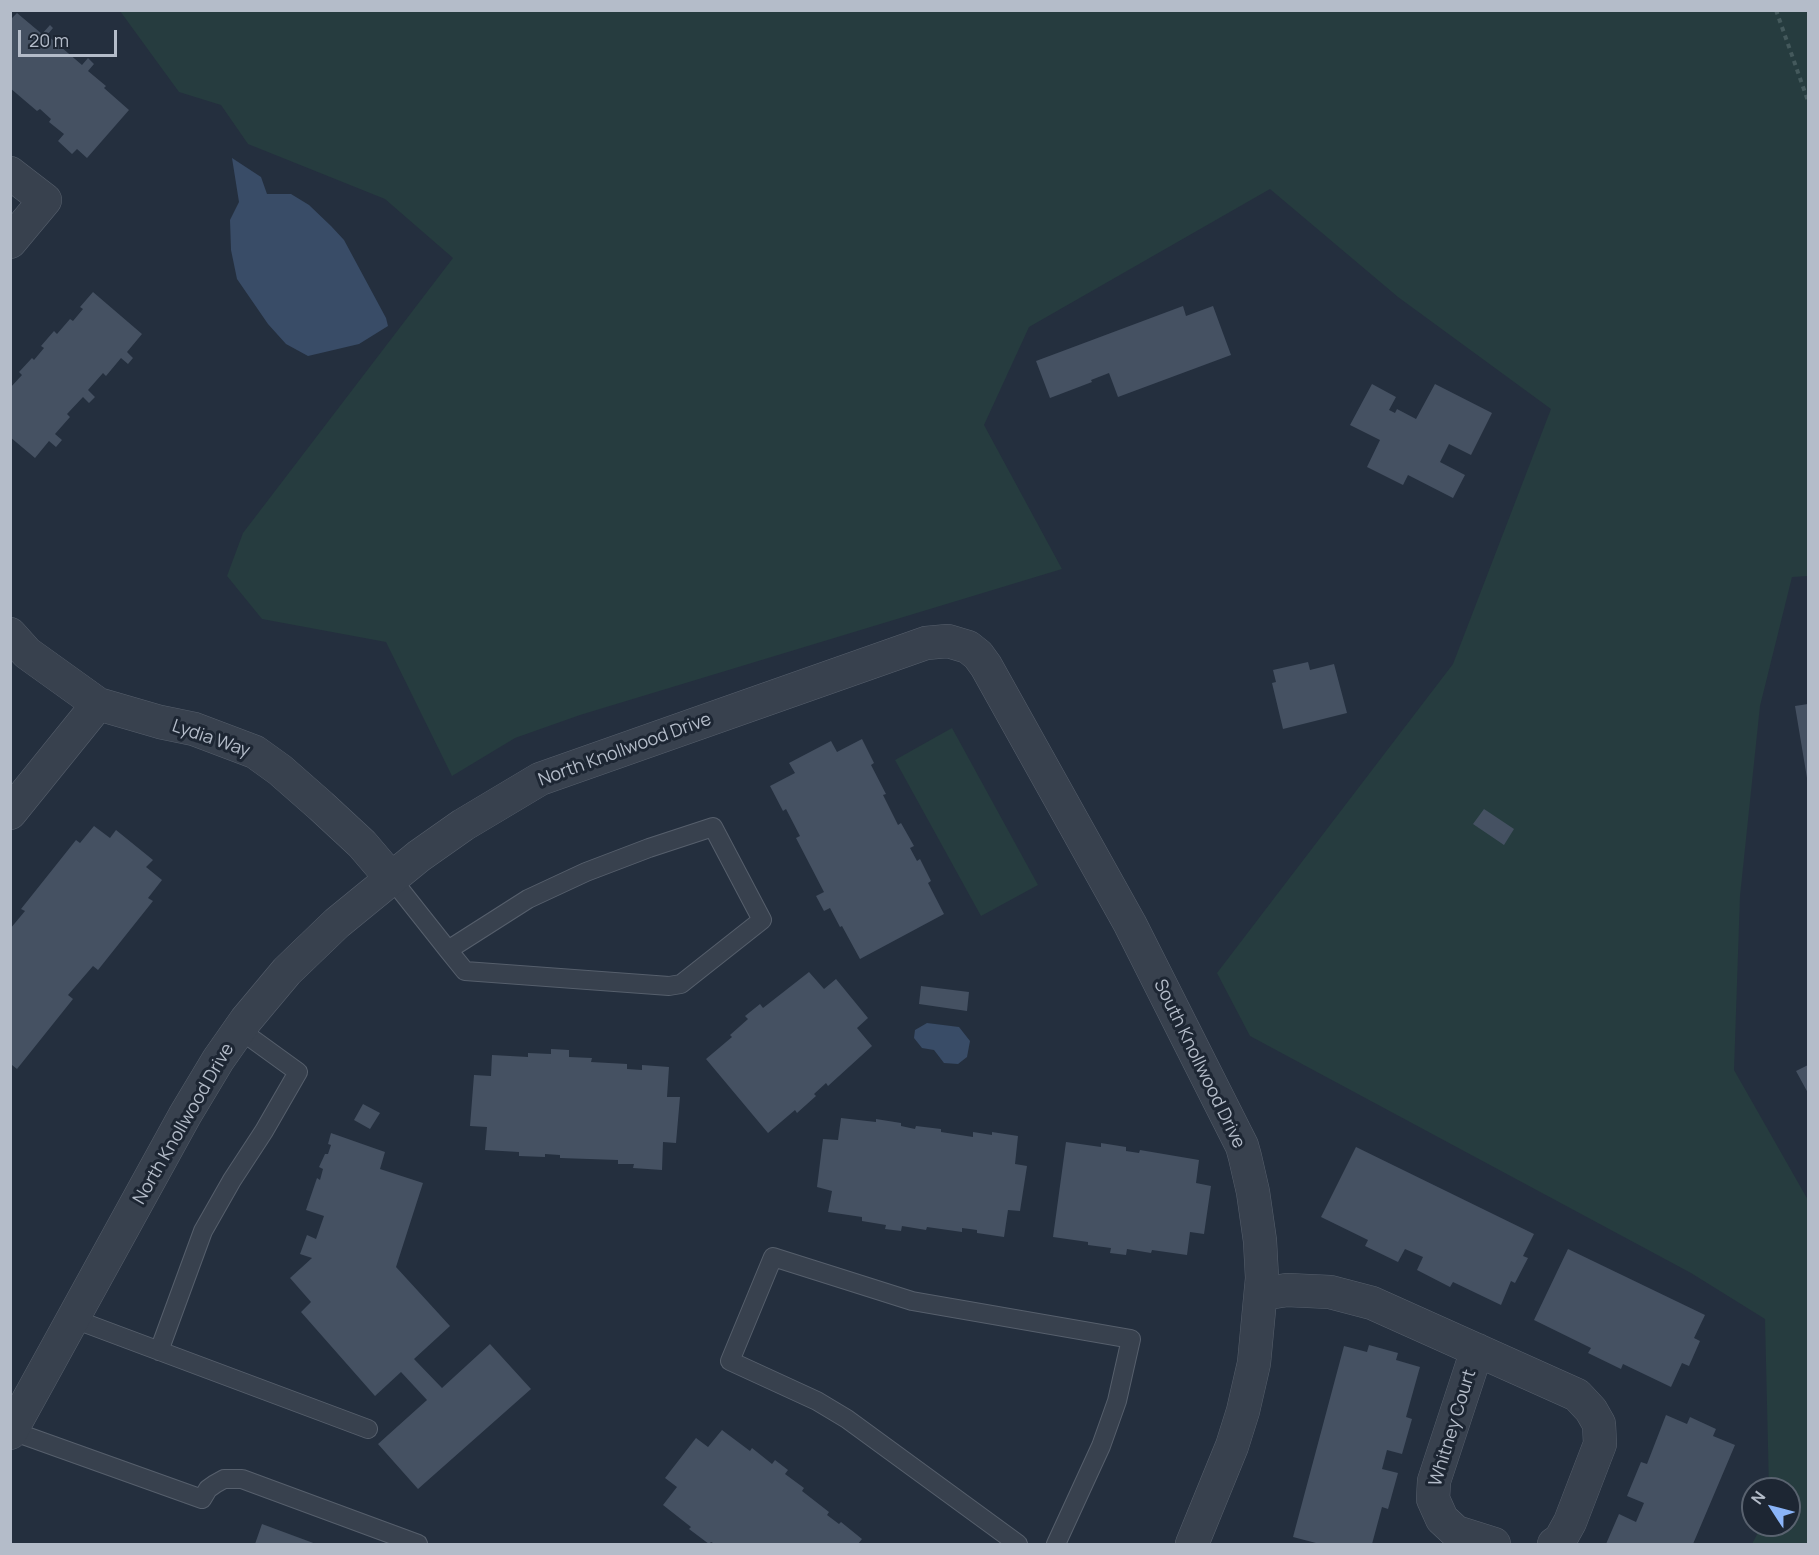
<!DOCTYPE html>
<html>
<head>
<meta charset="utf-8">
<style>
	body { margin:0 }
	#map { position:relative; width:1819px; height:1555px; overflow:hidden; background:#242f3e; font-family:Manrope,sans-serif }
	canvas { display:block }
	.frame { position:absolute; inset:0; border:12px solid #b4bcc9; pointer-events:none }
	.north { position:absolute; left:1741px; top:1477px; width:60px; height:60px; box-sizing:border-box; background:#1d2633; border:2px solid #59626f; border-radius:50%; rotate:306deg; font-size:16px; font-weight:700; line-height:24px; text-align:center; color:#b4bcc9 }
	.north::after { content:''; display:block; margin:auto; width:21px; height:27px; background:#8ab4f8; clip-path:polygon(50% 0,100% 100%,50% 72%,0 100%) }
	.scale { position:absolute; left:18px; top:30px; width:99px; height:27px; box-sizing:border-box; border:3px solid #b4bcc9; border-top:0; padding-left:8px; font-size:18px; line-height:21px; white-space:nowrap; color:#b4bcc9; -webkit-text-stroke:4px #1d2633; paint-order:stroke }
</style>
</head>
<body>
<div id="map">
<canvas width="1819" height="1555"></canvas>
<div class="frame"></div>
<div class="north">N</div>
<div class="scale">20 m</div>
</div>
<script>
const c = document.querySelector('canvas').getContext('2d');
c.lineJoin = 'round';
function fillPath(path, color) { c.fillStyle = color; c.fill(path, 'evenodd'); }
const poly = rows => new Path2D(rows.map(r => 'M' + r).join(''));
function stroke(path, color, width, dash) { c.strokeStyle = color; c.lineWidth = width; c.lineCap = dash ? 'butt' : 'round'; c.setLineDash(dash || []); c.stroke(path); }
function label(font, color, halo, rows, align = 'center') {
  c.font = font + ' Manrope,sans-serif'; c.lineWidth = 6; c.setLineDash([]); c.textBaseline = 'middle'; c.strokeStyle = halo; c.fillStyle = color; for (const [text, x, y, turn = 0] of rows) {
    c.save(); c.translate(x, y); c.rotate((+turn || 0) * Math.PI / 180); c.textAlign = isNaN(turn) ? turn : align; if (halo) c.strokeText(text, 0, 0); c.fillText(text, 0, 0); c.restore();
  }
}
fillPath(poly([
	[120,11,1808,11,1808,576,1792,577,1760,706,1740,896,1734,1070,1808,1200,1808,1544,1752,1544,1762,1525,1789,1525,1789,1489,1769,1489,1765,1319,1691,1273,1250,1036,1217,973,1453,664,1551,409,1398,297,1270,189,1029,327,984,425,1062,569,580,715,515,738,452,776,386,642,262,619,227,576,243,533,453,258,385,199,248,144,221,105,179,92],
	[952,728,1038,885,981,916,895,760]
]), '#263c3f');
fillPath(poly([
	[232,158,261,177,267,194,291,194,309,205,331,226,344,240,386,318,388,326,359,344,308,356,286,344,268,324,237,279,231,250,230,220,239,202],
	[927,1023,959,1027,970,1041,967,1057,958,1064,944,1063,934,1050,922,1048,914,1038,915,1030]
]), '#394c67');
fillPath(poly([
	[17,13,42,34,50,25,53,28,47,35,82,65,88,58,94,64,88,71,106,86,104,88,129,110,87,158,77,149,72,154,58,141,64,134,49,122,51,119,40,109,37,111,10,88,10,20],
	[93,292,142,334,127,352,133,358,128,364,121,358,106,376,103,373,88,390,95,397,89,403,83,397,67,414,70,417,55,434,62,440,56,447,49,441,35,458,10,437,10,388,22,375,19,372,32,358,34,360,44,348,41,346,54,331,57,334,70,319,73,321,83,309,80,307],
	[1183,306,1186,316,1213,306,1231,355,1118,397,1109,373,1091,380,1092,382,1050,398,1036,361],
	[1372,384,1396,397,1389,410,1395,413,1397,409,1416,419,1435,384,1492,413,1471,455,1449,444,1440,462,1465,475,1453,498,1408,475,1403,485,1367,467,1380,440,1350,425],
	[1308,662,1310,670,1334,664,1347,713,1283,729,1272,683,1276,682,1273,670],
	[1808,704,1808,778,1807,778,1795,706],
	[862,739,874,763,871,765,886,794,883,795,898,825,901,823,914,846,910,848,917,861,920,859,931,881,928,883,944,914,860,959,842,926,840,927,830,908,824,911,816,896,824,892,796,838,800,836,786,809,783,811,770,786,795,773,789,763,831,741,837,752],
	[1484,809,1514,829,1504,845,1473,824],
	[94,826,110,838,116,830,153,860,146,867,162,880,148,898,153,901,98,970,93,966,68,995,73,999,17,1069,12,1065,10,1067,10,929,25,911,21,909,76,840,80,843],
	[809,972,824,989,836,979,868,1018,857,1028,872,1046,828,1086,826,1083,814,1094,816,1096,797,1113,795,1110,768,1133,706,1059,732,1037,730,1035,748,1019,745,1016,760,1004,763,1008],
	[921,986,969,992,967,1011,919,1004],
	[551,1049,569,1050,569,1057,592,1058,591,1062,627,1064,627,1069,642,1070,642,1065,669,1067,667,1097,680,1097,676,1143,663,1142,662,1170,633,1168,634,1164,618,1164,618,1160,560,1158,560,1155,545,1154,545,1157,519,1156,519,1152,485,1150,487,1127,470,1126,474,1075,491,1076,492,1055,528,1057,528,1053,551,1054],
	[1808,1065,1808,1093,1796,1071],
	[363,1104,380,1113,370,1129,354,1120],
	[841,1118,876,1122,876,1119,901,1123,901,1126,915,1129,916,1126,941,1129,941,1132,973,1137,973,1132,992,1135,992,1132,1018,1136,1015,1164,1027,1166,1020,1211,1008,1210,1004,1237,977,1233,977,1230,962,1228,962,1232,927,1227,926,1230,902,1226,901,1231,885,1229,886,1225,862,1221,862,1217,828,1212,832,1191,817,1187,823,1139,838,1140],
	[331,1133,385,1152,380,1169,423,1183,396,1267,450,1326,414,1359,442,1388,490,1344,531,1389,418,1489,378,1444,427,1400,401,1372,375,1396,301,1312,311,1302,290,1278,312,1258,300,1254,307,1235,316,1239,324,1216,306,1210,317,1178,320,1180,323,1169,319,1167,325,1154,328,1154,331,1145,328,1144],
	[1066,1142,1101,1147,1101,1143,1126,1147,1126,1151,1139,1153,1140,1150,1199,1160,1196,1183,1211,1186,1204,1234,1190,1232,1187,1255,1152,1250,1151,1253,1127,1249,1126,1255,1110,1253,1111,1248,1088,1245,1088,1242,1053,1237],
	[1356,1147,1534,1234,1523,1256,1528,1258,1515,1283,1511,1281,1501,1305,1453,1282,1450,1287,1417,1270,1423,1257,1405,1249,1398,1262,1365,1246,1368,1240,1321,1217],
	[1568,1249,1705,1315,1694,1338,1700,1341,1689,1366,1682,1363,1671,1387,1623,1364,1621,1369,1588,1353,1591,1348,1534,1320],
	[1369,1345,1398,1353,1396,1360,1420,1367,1406,1417,1412,1419,1402,1454,1387,1450,1382,1469,1398,1473,1388,1509,1382,1507,1372,1544,1315,1544,1316,1543,1293,1537,1344,1346,1367,1352],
	[1666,1415,1687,1424,1690,1417,1716,1429,1713,1436,1735,1445,1693,1544,1606,1544,1619,1514,1636,1522,1644,1503,1627,1496,1641,1462,1647,1464],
	[722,1430,750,1451,752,1448,772,1464,775,1460,788,1470,785,1474,804,1488,802,1491,829,1512,827,1515,839,1524,841,1522,862,1539,858,1544,715,1544,711,1542,709,1544,689,1529,691,1527,663,1505,677,1487,665,1478,696,1438,708,1447],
	[262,1524,316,1544,255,1544]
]), '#455162');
const service = poly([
	[391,878,448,950,465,971,669,986,681,984,762,920,713,827,649,848,586,872,528,899,448,950],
	[74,1319,368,1429],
	[159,1351,203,1231,232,1180,264,1131,298,1072,240,1030],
	[12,1431,202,1499,208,1489,215,1484,224,1479,242,1479,418,1544],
	[1018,1544,847,1419,817,1401,730,1361,773,1257,912,1301,1131,1339,1117,1401,1101,1446,1056,1544]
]);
const minor = poly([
	[10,173,45,200,10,242],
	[10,634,27,653,98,704,160,722,194,729,255,752,280,770,321,806,362,844,391,878],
	[10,813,98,704],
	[1261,1294,1287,1290,1330,1292,1372,1303,1577,1395,1591,1410,1599,1424,1600,1444,1570,1522,1560,1540,1554,1544],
	[1477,1350,1434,1481,1433,1499,1442,1519,1456,1532,1494,1544],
	[10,1433,185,1115,218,1060,246,1020,287,971,337,923,419,856,463,825,540,779,926,643,948,641,968,647,978,655,986,666,1130,924,1242,1146,1245,1157,1253,1192,1260,1241,1262,1278,1254,1363,1243,1411,1232,1446,1192,1544]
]);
stroke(service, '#565f6c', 20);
stroke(minor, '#565f6c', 34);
stroke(poly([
	[1776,10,1808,101]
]), '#44595c', 4, [4.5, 4.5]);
stroke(service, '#38414e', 18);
stroke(minor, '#38414e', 33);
label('18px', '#b4bcc9', '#1d2633', [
	["Lydia Way",211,739,19],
	["North Knollwood Drive",625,750,-20],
	["South Knollwood Drive",1199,1064,64],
	["North Knollwood Drive",184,1124,-60],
	["Whitney Court",1453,1428,-73]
]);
</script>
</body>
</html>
